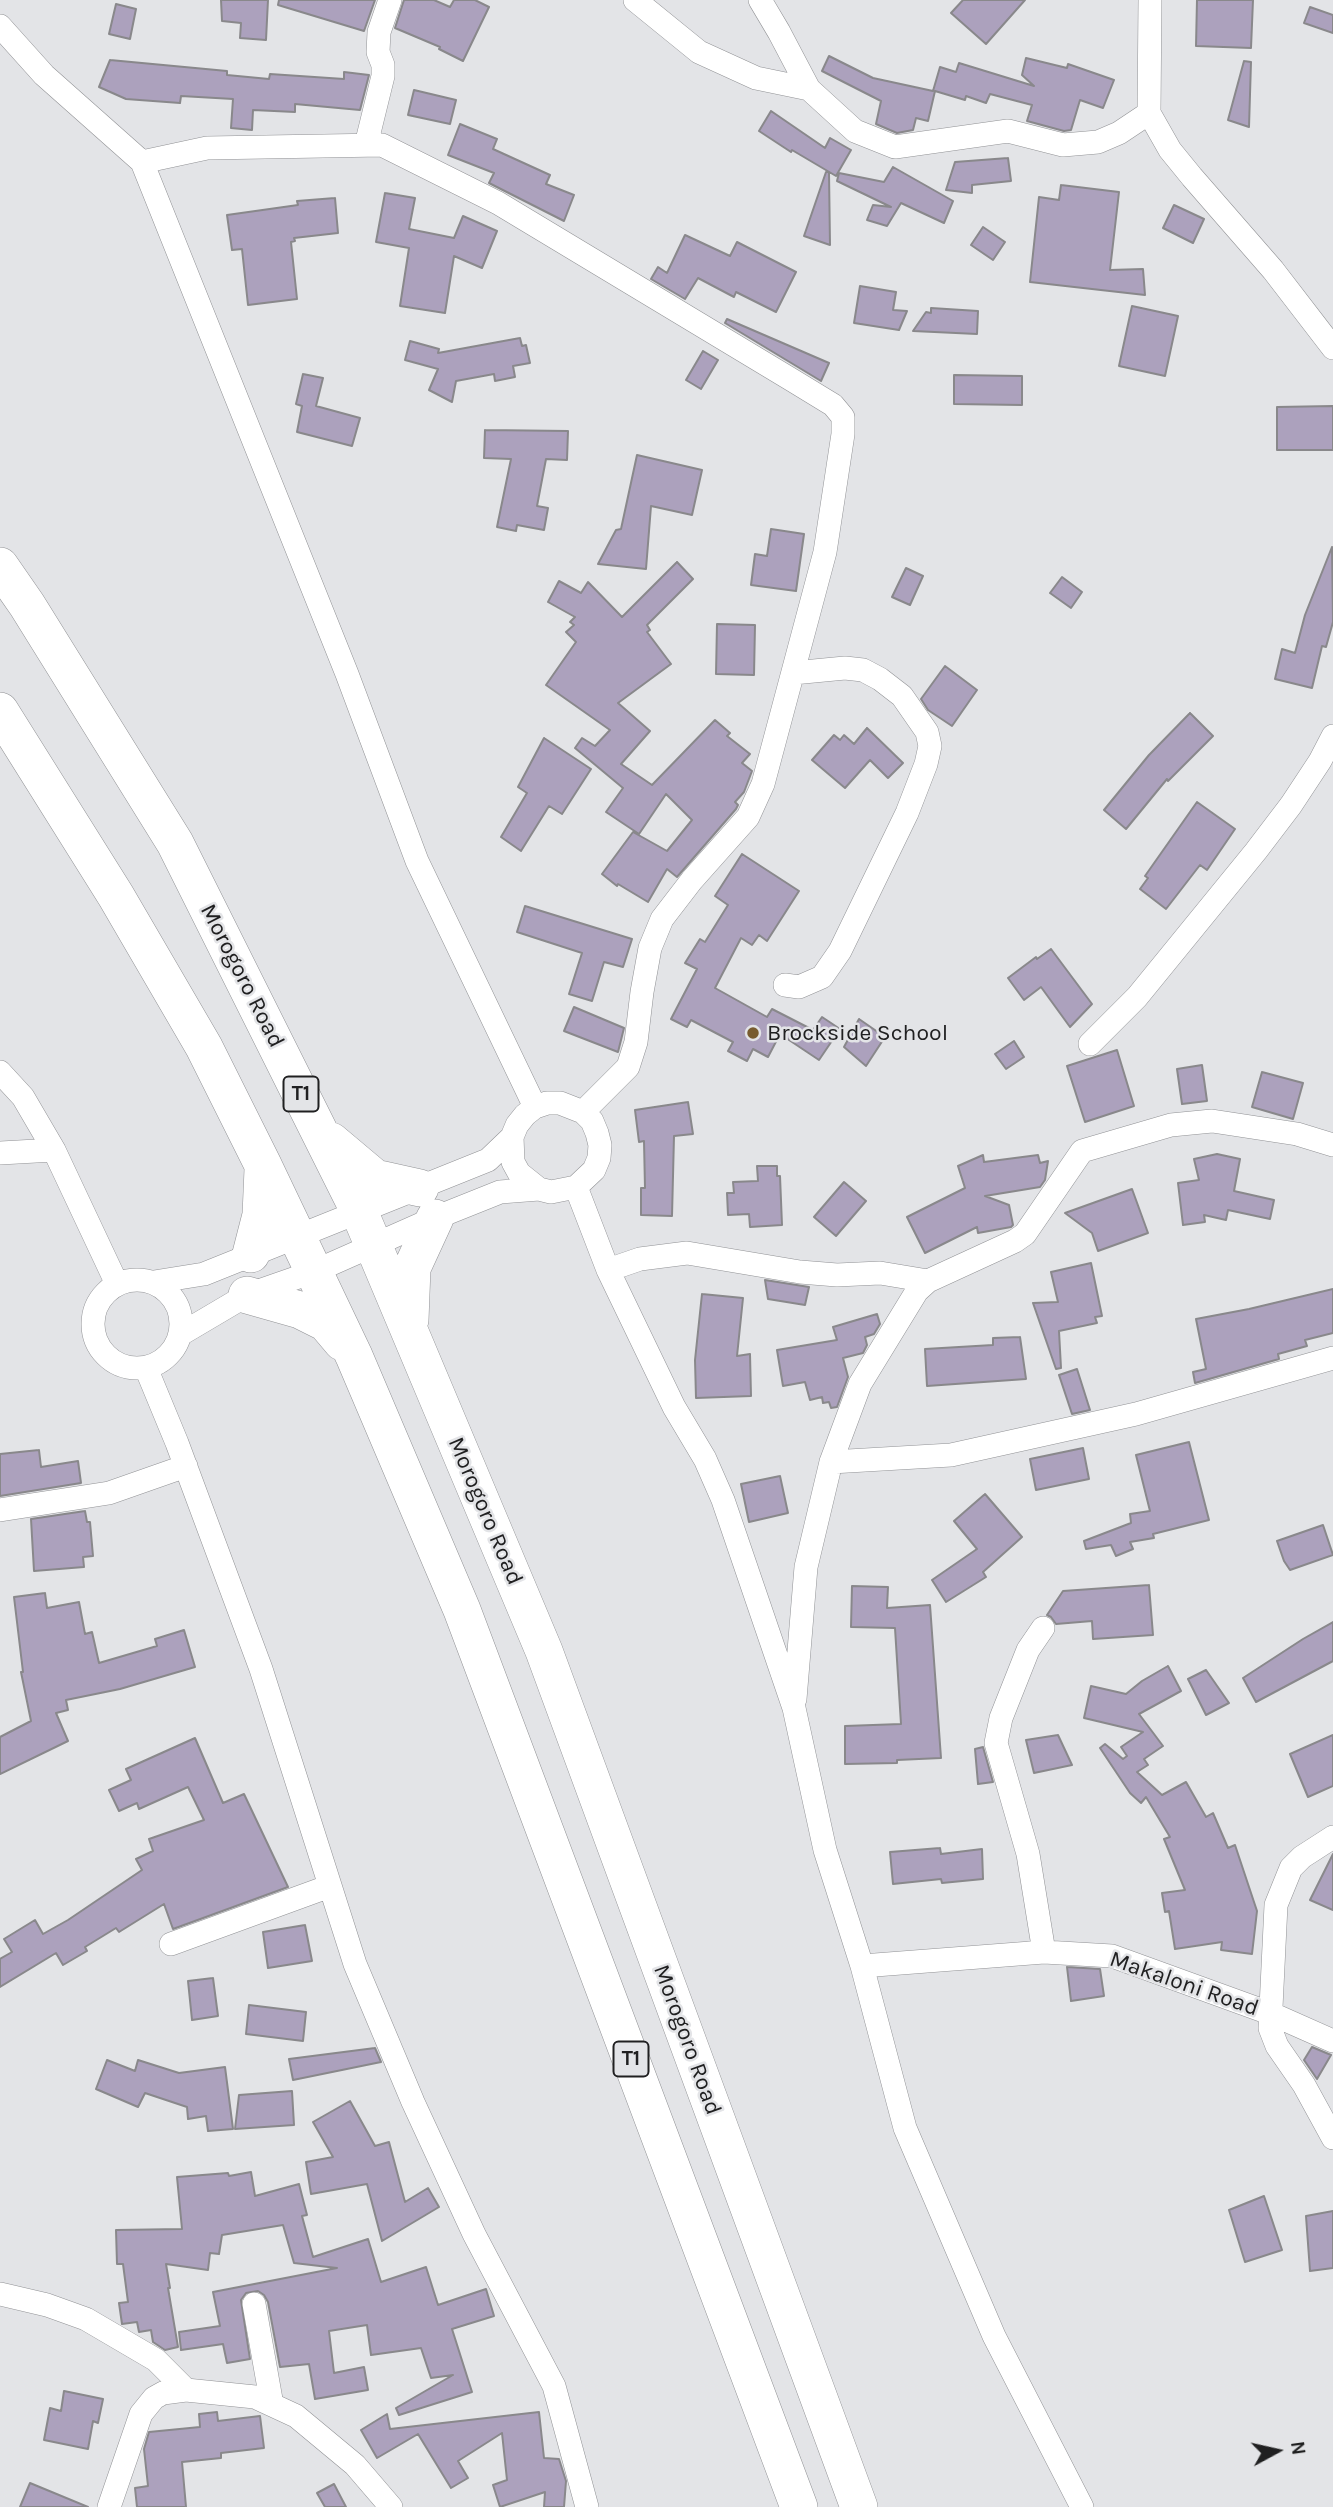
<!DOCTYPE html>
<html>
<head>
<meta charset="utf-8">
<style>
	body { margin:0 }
	#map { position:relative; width:1333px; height:2507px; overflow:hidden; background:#e3e4e7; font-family:Karla,sans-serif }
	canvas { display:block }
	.north { position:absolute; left:1242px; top:2416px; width:70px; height:70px; -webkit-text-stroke:5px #e3e4e7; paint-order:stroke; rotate:82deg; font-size:19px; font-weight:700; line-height:28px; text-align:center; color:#202021 }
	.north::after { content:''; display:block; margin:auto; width:24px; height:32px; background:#202021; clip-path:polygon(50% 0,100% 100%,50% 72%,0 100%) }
</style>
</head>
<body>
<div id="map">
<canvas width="1333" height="2507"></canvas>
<div class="north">N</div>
</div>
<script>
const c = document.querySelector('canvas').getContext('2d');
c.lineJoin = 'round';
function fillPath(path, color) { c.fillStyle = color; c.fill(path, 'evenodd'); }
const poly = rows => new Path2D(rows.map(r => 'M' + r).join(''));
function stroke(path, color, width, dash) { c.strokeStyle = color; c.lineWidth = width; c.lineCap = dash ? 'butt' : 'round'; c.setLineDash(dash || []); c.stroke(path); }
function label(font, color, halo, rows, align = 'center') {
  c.font = font + ' Karla,sans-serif'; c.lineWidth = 5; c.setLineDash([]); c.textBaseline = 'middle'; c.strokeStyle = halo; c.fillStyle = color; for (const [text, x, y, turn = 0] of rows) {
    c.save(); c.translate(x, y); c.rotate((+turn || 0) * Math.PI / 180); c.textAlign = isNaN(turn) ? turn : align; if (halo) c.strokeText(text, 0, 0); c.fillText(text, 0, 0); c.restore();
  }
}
const building = poly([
	[221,0,268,0,266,40,240,38,241,23,222,21,221,0],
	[279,0,375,0,364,31,278,5,279,0],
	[404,0,434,0,450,7,454,0,475,0,489,7,463,61,439,49,440,47,395,28,404,0],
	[963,0,1025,0,986,44,951,13,963,0],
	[1197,0,1253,0,1251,48,1196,46,1197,0],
	[116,4,136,9,130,39,109,34,116,4],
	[1310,7,1333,15,1333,33,1304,23,1310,7],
	[829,56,873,78,933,91,940,67,956,72,959,63,1034,86,1022,75,1026,58,1067,68,1068,64,1114,80,1103,108,1080,100,1071,130,1064,131,1027,121,1032,105,990,94,986,103,966,96,965,100,935,91,928,121,916,118,913,130,897,133,876,124,881,101,822,71,829,56],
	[110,60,227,71,227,75,269,79,270,74,344,79,344,72,369,75,360,110,295,104,295,112,253,110,252,130,231,128,233,99,181,96,180,103,126,99,99,87,110,60],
	[1244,61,1251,62,1249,127,1228,120,1244,61],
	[414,90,456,100,450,124,408,115,414,90],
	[771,111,825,148,830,138,851,150,836,176,792,150,791,152,759,131,771,111],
	[460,124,497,139,493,149,550,175,546,184,574,195,564,221,489,183,494,173,448,155,460,124],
	[1008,158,1011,181,972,185,972,193,946,190,955,162,1008,158],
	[893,167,953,201,944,223,901,203,887,226,867,220,873,205,891,207,837,181,839,173,884,182,893,167],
	[826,172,829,172,830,245,804,236,826,172],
	[1061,185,1119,192,1110,270,1143,269,1145,295,1030,282,1039,197,1059,200,1061,185],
	[385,193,415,198,409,229,454,238,463,216,497,231,482,268,454,256,445,313,400,306,409,248,376,242,385,193],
	[335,198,338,233,294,238,295,241,291,242,297,299,248,305,242,249,232,250,227,215,298,205,297,201,335,198],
	[1174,205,1204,219,1193,243,1163,228,1174,205],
	[983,227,1005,242,993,260,971,245,983,227],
	[685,235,730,256,737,242,796,272,776,312,736,292,734,297,698,278,685,299,651,279,658,267,667,273,685,235],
	[860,286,896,292,893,310,907,311,899,330,854,323,860,286],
	[1132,306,1178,316,1165,376,1119,366,1132,306],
	[931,308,978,311,977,334,913,331,926,312,931,313,931,308],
	[727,319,829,363,821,381,725,323,727,319],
	[520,338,522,346,526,345,530,363,513,366,515,377,495,381,494,374,456,381,452,402,429,390,438,369,405,360,410,341,439,349,438,353,520,338],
	[703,351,718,360,701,389,686,380,703,351],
	[303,374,323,378,316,406,360,418,352,446,297,432,302,406,296,404,303,374],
	[954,375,1022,376,1022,405,954,404,954,375],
	[1333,406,1333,450,1277,450,1277,407,1333,406],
	[485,430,568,431,567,460,546,459,537,506,548,508,544,530,517,525,516,531,497,527,511,459,484,458,485,430],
	[637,455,702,470,692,515,651,506,646,569,598,564,616,530,621,529,637,455],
	[771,529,804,534,796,591,751,585,755,554,767,556,771,529],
	[1332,547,1333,622,1326,647,1322,646,1312,688,1275,679,1282,649,1295,653,1305,615,1332,547],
	[677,562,693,579,647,625,650,630,647,632,671,664,618,703,650,731,621,764,652,785,715,720,730,733,727,736,750,754,742,763,752,771,744,792,735,802,738,805,736,809,677,877,667,869,648,902,618,884,617,886,602,874,633,832,667,851,692,820,666,794,639,834,606,812,623,788,575,748,582,738,595,746,610,730,546,685,576,642,566,632,574,625,570,622,575,617,548,602,559,581,581,593,588,582,622,617,677,562],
	[906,568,923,576,910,605,892,597,906,568],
	[1062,577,1082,592,1071,608,1050,593,1062,577],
	[717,624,755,625,754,675,716,674,717,624],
	[945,666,977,690,952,726,928,710,921,699,945,666],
	[1190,713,1213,736,1168,781,1167,779,1126,829,1104,810,1149,755,1190,713],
	[867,728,903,763,888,778,870,760,845,788,812,760,834,735,840,740,844,735,854,744,867,728],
	[544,738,591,769,562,814,549,806,521,851,501,837,527,793,518,787,544,738],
	[1197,802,1235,829,1207,870,1200,865,1166,909,1140,889,1148,878,1145,876,1197,802],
	[742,854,799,891,767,941,759,935,752,945,741,938,715,988,767,1017,772,1009,813,1030,822,1017,840,1029,819,1060,780,1034,768,1057,753,1049,747,1061,728,1051,733,1042,691,1020,687,1027,671,1019,697,969,685,963,700,939,705,942,728,905,715,896,742,854],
	[525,906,632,939,623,967,604,962,592,1001,569,994,582,953,517,932,525,906],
	[1051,949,1092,1004,1070,1027,1041,987,1024,1000,1008,978,1036,957,1037,959,1051,949],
	[574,1007,624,1028,618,1052,564,1031,574,1007],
	[859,1019,885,1037,866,1066,844,1047,859,1019],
	[1014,1041,1024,1057,1006,1069,995,1054,1014,1041],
	[1117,1050,1134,1106,1085,1122,1067,1066,1117,1050],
	[1202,1065,1207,1101,1182,1104,1177,1069,1202,1065],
	[1262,1072,1303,1083,1293,1119,1252,1107,1262,1072],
	[688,1102,693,1134,674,1136,672,1216,641,1215,641,1188,645,1188,644,1141,639,1142,635,1110,688,1102],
	[1217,1154,1240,1159,1234,1191,1274,1200,1270,1219,1228,1210,1226,1220,1204,1215,1205,1222,1183,1225,1178,1183,1199,1180,1194,1159,1217,1154],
	[983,1155,984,1162,1038,1155,1040,1163,1048,1161,1045,1180,1040,1187,985,1196,1009,1205,1013,1225,1011,1227,978,1233,977,1227,925,1253,907,1217,965,1188,958,1166,983,1155],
	[757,1166,777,1166,777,1176,780,1176,782,1225,750,1227,749,1214,728,1215,727,1193,734,1193,733,1182,758,1181,757,1166],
	[844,1182,866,1201,836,1236,814,1217,844,1182],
	[1132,1189,1148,1233,1098,1251,1092,1233,1065,1213,1132,1189],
	[1091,1263,1102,1316,1095,1317,1097,1323,1059,1331,1061,1368,1056,1369,1033,1303,1058,1302,1051,1272,1091,1263],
	[765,1280,809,1287,805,1305,768,1299,765,1280],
	[1333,1289,1333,1333,1305,1340,1307,1346,1278,1354,1279,1359,1195,1383,1193,1372,1206,1369,1196,1319,1249,1309,1333,1289],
	[702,1294,743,1298,737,1356,750,1354,751,1396,696,1398,695,1360,702,1294],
	[877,1314,880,1324,874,1334,865,1337,867,1345,863,1353,843,1358,848,1377,837,1407,831,1408,829,1402,823,1403,822,1397,810,1400,805,1382,783,1386,777,1350,837,1340,833,1327,877,1314],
	[1020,1337,1026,1379,927,1386,925,1349,993,1345,993,1338,1020,1337],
	[1077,1369,1090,1410,1072,1414,1059,1375,1077,1369],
	[1189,1442,1209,1520,1153,1534,1154,1538,1130,1542,1133,1549,1116,1556,1111,1545,1086,1549,1084,1541,1131,1523,1130,1514,1150,1511,1136,1455,1189,1442],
	[1083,1448,1089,1479,1036,1490,1030,1459,1083,1448],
	[39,1450,41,1467,78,1461,81,1483,0,1496,0,1454,39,1450],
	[780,1476,788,1513,749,1522,741,1484,780,1476],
	[985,1494,1022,1537,983,1572,986,1577,946,1602,932,1580,977,1549,954,1521,985,1494],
	[85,1511,87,1522,90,1522,93,1556,83,1557,84,1567,34,1571,31,1519,85,1511],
	[1323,1525,1333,1555,1290,1570,1284,1561,1277,1541,1323,1525],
	[1149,1585,1153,1635,1093,1639,1092,1621,1056,1624,1051,1617,1047,1615,1063,1591,1149,1585],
	[852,1586,888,1587,887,1608,930,1605,941,1758,897,1760,897,1763,845,1764,845,1726,901,1724,895,1628,851,1627,852,1586],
	[45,1593,47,1608,79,1602,85,1634,92,1632,99,1663,157,1646,155,1639,184,1630,195,1667,120,1689,66,1700,68,1710,56,1713,68,1741,0,1774,0,1737,31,1721,21,1672,23,1672,14,1597,45,1593],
	[1333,1622,1333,1661,1256,1702,1243,1678,1303,1639,1333,1622],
	[1168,1666,1181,1691,1139,1714,1163,1746,1144,1759,1148,1765,1137,1772,1162,1795,1186,1782,1206,1817,1213,1813,1228,1848,1235,1845,1257,1911,1252,1954,1221,1950,1222,1942,1175,1949,1169,1911,1165,1912,1162,1893,1185,1890,1164,1839,1170,1837,1146,1797,1141,1803,1130,1793,1100,1748,1105,1744,1123,1759,1127,1756,1121,1747,1143,1732,1084,1718,1091,1686,1126,1694,1142,1681,1168,1666],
	[1206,1670,1229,1703,1206,1715,1188,1679,1206,1670],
	[1058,1735,1072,1765,1034,1773,1026,1740,1058,1735],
	[1333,1735,1333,1786,1308,1797,1290,1754,1333,1735],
	[195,1738,223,1803,244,1794,288,1887,173,1929,164,1904,119,1932,116,1928,85,1947,87,1951,63,1965,56,1953,0,1987,0,1959,12,1952,4,1939,35,1920,43,1934,68,1920,142,1870,136,1859,153,1851,149,1839,204,1820,188,1787,139,1809,137,1803,119,1811,109,1790,131,1780,126,1769,195,1738],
	[983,1747,993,1782,978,1784,975,1749,983,1747],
	[940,1848,941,1854,982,1849,983,1879,942,1883,941,1879,893,1884,890,1852,940,1848],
	[1333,1854,1333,1910,1310,1900,1333,1854],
	[305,1925,312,1961,268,1968,263,1932,305,1925],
	[1067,1967,1100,1969,1104,1996,1071,2001,1067,1967],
	[213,1978,218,2016,192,2020,188,1981,213,1978],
	[249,2005,306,2012,303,2041,246,2034,249,2005],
	[1312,2047,1331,2055,1317,2079,1304,2060,1312,2047],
	[375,2048,381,2062,293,2080,289,2059,375,2048],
	[107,2060,135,2071,138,2060,179,2073,225,2067,233,2129,208,2131,206,2116,188,2119,187,2107,145,2093,138,2107,96,2089,107,2060],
	[292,2091,294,2125,235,2129,239,2095,292,2091],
	[350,2101,375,2146,389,2142,405,2202,428,2188,439,2207,382,2241,367,2184,311,2194,306,2162,333,2157,313,2122,350,2101],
	[251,2172,255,2196,299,2184,307,2215,302,2216,313,2257,368,2239,381,2282,426,2267,438,2305,486,2289,494,2316,452,2329,472,2392,399,2415,396,2408,453,2375,431,2378,421,2348,371,2355,367,2325,329,2331,334,2373,364,2367,368,2390,315,2399,309,2364,280,2367,268,2302,264,2295,258,2291,246,2293,241,2300,250,2359,227,2363,223,2344,181,2350,179,2332,220,2326,213,2292,337,2268,294,2263,283,2225,222,2235,219,2254,210,2253,208,2270,166,2264,170,2288,168,2288,178,2347,165,2350,153,2342,151,2330,139,2332,137,2322,122,2324,119,2303,128,2302,123,2264,117,2264,116,2230,182,2229,177,2177,228,2173,229,2176,251,2172],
	[1264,2196,1282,2250,1245,2262,1229,2210,1264,2196],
	[1333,2211,1333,2268,1310,2271,1306,2216,1333,2211],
	[64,2391,103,2399,98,2423,93,2421,88,2449,44,2440,50,2408,61,2411,64,2391],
	[217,2412,218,2421,260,2416,264,2448,221,2453,221,2458,182,2462,186,2507,137,2507,135,2488,148,2486,144,2449,149,2432,200,2427,199,2414,217,2412],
	[539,2412,544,2458,559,2459,566,2481,564,2507,544,2507,545,2492,500,2507,493,2485,507,2480,502,2433,458,2461,468,2478,451,2488,418,2434,377,2458,361,2430,387,2414,390,2429,539,2412],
	[30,2483,88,2507,20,2507,30,2483],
	[334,2484,346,2507,325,2507,317,2493,334,2484]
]);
fillPath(building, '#aca1bd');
stroke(building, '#89888b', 2);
const minor = poly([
	[635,0,699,52,756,78,809,89],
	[760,0,779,32,809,89,855,131,895,147,1008,131,1063,145,1098,142,1119,133,1149,113,1150,0],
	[0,26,44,75,142,162,347,674,417,861,535,1107],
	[1149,113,1170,150,1192,177,1273,270,1333,348],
	[366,145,383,76,383,65,378,52,379,32,390,0],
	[142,162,207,148,382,145,498,203,792,380,833,405,843,417,843,434,825,552,763,784,748,817,692,880,662,919,650,948,642,992,636,1042,628,1067,583,1112],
	[785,985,799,987,822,977,840,951,907,813,926,764,930,746,927,732,902,696,880,679,863,670,845,668,793,673],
	[1090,1044,1137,997,1256,851,1291,805,1320,761,1333,736],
	[0,1072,23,1097,54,1150,117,1284],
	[0,1153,54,1150],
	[576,1187,608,1270,674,1407,705,1459,723,1500,794,1708,825,1850,862,1966,905,2128,994,2336,1082,2507],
	[608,1270,640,1259,687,1253,800,1272,837,1275,880,1273,928,1281],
	'93 1324a44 44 0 1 1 88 0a44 44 0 1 1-88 0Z',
	[154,1282,204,1274,488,1160,512,1137,517,1125,525,1115,535,1107,547,1103,560,1103,583,1112,592,1121,597,1133,600,1145,599,1158,594,1170,576,1187,551,1192,539,1189,519,1173,513,1162,512,1137],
	[181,1334,247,1295,313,1272,435,1218,500,1192,539,1189],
	[146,1368,177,1443,261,1669,355,1964,413,2102,474,2234,554,2386,587,2507],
	[831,1462,951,1455,1136,1414,1333,1358],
	[0,1510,109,1493,186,1466],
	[1043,1628,1028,1650,1001,1718,996,1743,1028,1854,1044,1952],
	[795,1699,806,1567,831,1462,860,1384,917,1291,928,1281,1015,1241,1025,1234,1082,1151,1171,1125,1212,1121,1297,1134,1333,1145],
	[1333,1837,1302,1857,1291,1868,1276,1905,1270,2028,1277,2046,1304,2085,1333,2138],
	[171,1944,330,1886],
	[862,1966,1044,1952,1112,1956,1272,2014,1333,2041],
	[0,2294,47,2305,86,2319,156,2360,186,2390],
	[254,2304,272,2405],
	[109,2507,141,2414,154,2398,163,2393,186,2390,255,2397,296,2416,355,2465,391,2507]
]);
const trunk = poly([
	[0,566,27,605,175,843,359,1211,544,1651,859,2507],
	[0,711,116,896,204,1047,263,1165,354,1356,462,1610,799,2507],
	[331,1141,375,1178,420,1188],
	[251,1254,261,1215,263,1169],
	[247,1295,300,1310,326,1323,342,1342],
	[410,1320,412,1268,435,1218]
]);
stroke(minor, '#919295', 24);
stroke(trunk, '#919295', 38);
stroke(minor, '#fff', 23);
stroke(trunk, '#fff', 37);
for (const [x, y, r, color] of [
	[753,1033,7,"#785c2f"]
]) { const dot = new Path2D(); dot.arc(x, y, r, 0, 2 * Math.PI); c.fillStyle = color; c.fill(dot); stroke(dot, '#e3e4e7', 2.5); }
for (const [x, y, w] of [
	[301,1094,35],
	[631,2059,35]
]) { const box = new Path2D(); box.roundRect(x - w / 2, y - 17.5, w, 35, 5); c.fillStyle = '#e3e4e7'; c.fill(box); stroke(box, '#202021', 2); }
label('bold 21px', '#202021', null, [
	["T1",301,1094],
	["T1",631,2059]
]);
label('23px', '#202021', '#e3e4e7', [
	["Morogoro Road",242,976,63],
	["Morogoro Road",485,1511,67],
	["Makaloni Road",1184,1984,19],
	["Morogoro Road",687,2040,70]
]);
label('23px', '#202021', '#e3e4e7', [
	["Brockside School",767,1033]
], 'left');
</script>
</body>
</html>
